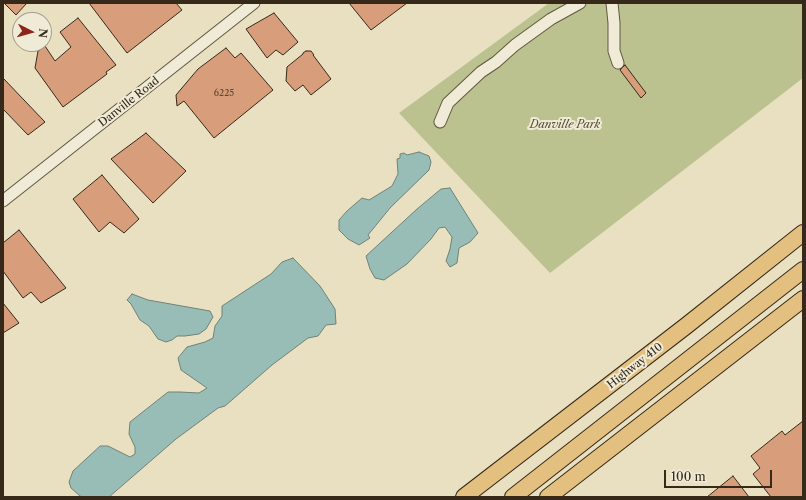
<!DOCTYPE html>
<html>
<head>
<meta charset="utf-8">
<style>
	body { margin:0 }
	#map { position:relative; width:806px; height:500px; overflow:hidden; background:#e8e0c1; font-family:"Libre Caslon Text",serif }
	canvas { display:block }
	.frame { position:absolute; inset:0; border:4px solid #362919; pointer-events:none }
	.north { position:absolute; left:12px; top:12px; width:40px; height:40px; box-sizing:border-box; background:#f0ebd7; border:1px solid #a69d8b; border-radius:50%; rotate:96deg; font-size:11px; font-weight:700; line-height:16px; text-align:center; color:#362919 }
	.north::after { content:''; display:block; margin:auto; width:14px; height:18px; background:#8f2418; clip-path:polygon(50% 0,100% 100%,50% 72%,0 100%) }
	.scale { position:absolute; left:664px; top:470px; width:108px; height:18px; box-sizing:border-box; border:2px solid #362919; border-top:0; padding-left:5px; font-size:12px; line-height:14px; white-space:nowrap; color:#362919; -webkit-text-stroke:3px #f0ebd7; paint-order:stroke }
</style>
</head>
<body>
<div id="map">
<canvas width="806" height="500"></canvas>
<div class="frame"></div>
<div class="north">N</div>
<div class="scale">100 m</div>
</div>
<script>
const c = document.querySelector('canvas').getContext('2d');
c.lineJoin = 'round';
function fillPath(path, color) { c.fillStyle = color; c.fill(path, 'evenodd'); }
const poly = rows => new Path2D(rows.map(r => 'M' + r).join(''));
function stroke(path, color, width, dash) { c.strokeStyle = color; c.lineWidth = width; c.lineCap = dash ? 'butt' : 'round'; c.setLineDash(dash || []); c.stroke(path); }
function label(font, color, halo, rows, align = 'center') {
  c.font = font + ' "Libre Caslon Text",serif'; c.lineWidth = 4; c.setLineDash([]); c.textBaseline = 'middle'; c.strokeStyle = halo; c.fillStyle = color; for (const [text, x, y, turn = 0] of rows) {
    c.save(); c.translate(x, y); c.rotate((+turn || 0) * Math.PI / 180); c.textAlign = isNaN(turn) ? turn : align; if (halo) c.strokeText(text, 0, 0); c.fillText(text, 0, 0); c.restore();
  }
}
fillPath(poly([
	[549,3,803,3,803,78,550,273,399,113]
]), '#bbc18f');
const water = poly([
	[419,152,429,156,431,162,429,170,390,208,368,235,370,238,359,245,348,239,339,230,339,220,347,211,362,198,369,200,392,186,398,174,397,159,400,158,400,154,404,153,407,155,419,152],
	[450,188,478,233,470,242,459,248,457,263,450,267,446,261,450,249,452,237,445,227,439,228,431,239,407,264,384,280,375,278,370,269,366,256,417,209,441,189,450,188],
	[293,258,320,286,335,309,336,324,326,325,318,336,308,338,272,365,225,406,218,408,176,439,109,497,83,497,80,496,71,488,69,482,73,471,100,446,108,446,130,457,135,454,135,447,129,434,130,422,168,392,180,392,199,393,207,388,181,370,178,358,187,347,205,342,213,338,215,326,222,316,222,306,271,274,282,262,293,258],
	[132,294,148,300,210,311,213,317,206,329,199,334,185,336,177,336,172,340,166,342,158,339,149,326,140,320,131,304,127,300,132,294]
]);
fillPath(water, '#97bdb6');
stroke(water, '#708277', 1);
const building = poly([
	[4,3,27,3,16,15,4,3],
	[89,3,176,3,182,10,127,53,89,3],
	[349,3,407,3,371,30,349,3],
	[274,13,298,42,283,55,276,50,267,58,246,29,274,13],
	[78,18,116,65,106,72,107,74,63,107,35,68,38,51,45,46,55,61,71,47,60,32,78,18],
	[226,48,235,58,241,53,273,90,214,138,184,101,177,106,176,95,198,69,226,48],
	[306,51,311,51,314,55,313,55,331,79,311,95,303,85,295,91,286,81,287,67,303,54,303,53,306,51],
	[625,65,646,93,641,98,620,70,625,65],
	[3,78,45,122,28,135,3,109,3,78],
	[146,133,186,171,153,203,111,159,146,133],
	[102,175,139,219,124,233,110,222,99,232,73,199,102,175],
	[19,230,66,288,41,303,31,292,23,298,3,271,3,243,19,230],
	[3,303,19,323,3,333,3,303],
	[803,421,803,497,771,497,753,474,760,468,751,456,782,431,785,435,803,421],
	[733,476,749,497,707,497,733,476]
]);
fillPath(building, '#d89d7b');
stroke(building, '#362919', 1);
const minor = poly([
	[612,3,614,23,614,51,618,63],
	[440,122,448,103,481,72,496,62,515,45,551,19,580,3],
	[3,201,254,3]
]);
const highway = poly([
	[464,497,686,326,803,233],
	[513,497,803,270],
	[548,497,803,299]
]);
stroke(minor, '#625743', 13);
stroke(highway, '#362919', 18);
stroke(minor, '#f0ebd7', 11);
stroke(highway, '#e4c080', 16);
label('9px', '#5e4632', null, [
	["6225",224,93]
]);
label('11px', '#362919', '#f0ebd7', [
	["Danville Road",129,102,-38],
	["Highway 410",635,366,-38]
]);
label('italic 11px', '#574f36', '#f0ebd7', [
	["Danville Park",565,125]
]);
</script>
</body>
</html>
